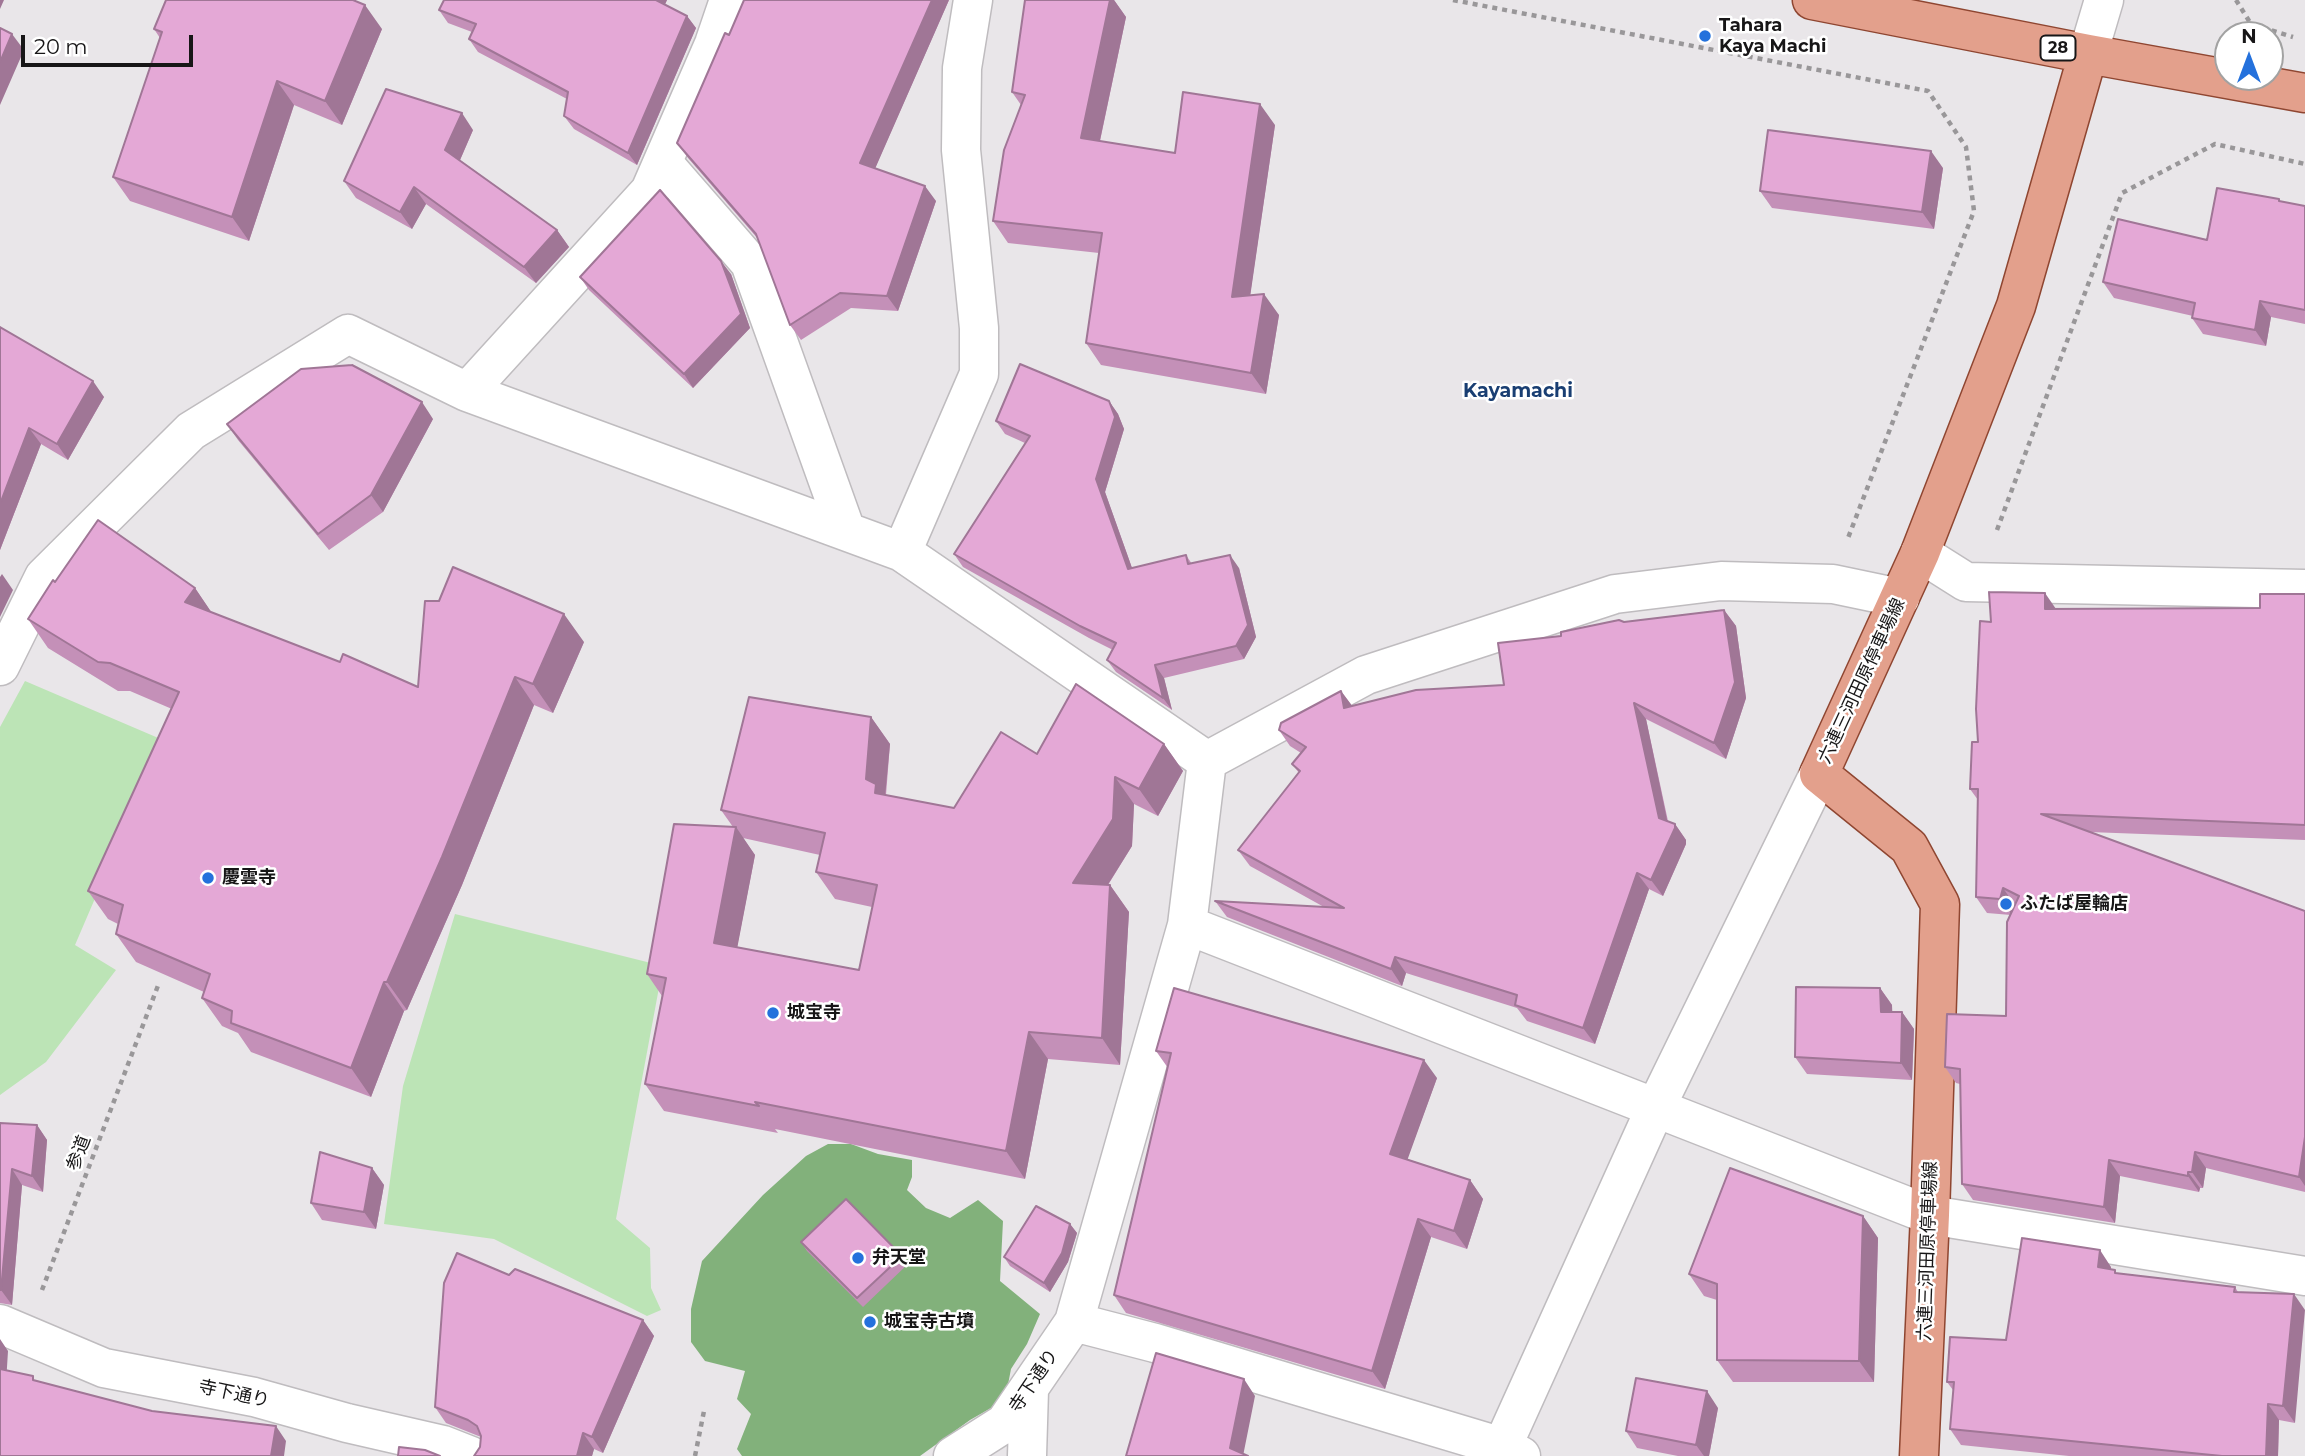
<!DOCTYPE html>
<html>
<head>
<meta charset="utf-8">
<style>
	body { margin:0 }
	#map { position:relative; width:2305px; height:1456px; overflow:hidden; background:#e9e6e9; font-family:Montserrat,sans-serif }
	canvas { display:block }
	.north { position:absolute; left:2214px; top:21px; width:70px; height:70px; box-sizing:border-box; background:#fff; border:2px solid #a2a2a2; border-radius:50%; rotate:0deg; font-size:19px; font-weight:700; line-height:28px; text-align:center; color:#171617 }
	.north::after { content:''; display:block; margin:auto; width:24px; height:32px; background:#2471dc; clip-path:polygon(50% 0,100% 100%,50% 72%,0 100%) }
	.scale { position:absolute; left:21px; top:35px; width:172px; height:32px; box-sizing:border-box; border:4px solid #171617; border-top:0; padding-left:9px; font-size:21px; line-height:24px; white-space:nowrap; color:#171617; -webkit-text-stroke:5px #fff; paint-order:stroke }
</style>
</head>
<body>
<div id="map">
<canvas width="2305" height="1456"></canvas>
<div class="north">N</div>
<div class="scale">20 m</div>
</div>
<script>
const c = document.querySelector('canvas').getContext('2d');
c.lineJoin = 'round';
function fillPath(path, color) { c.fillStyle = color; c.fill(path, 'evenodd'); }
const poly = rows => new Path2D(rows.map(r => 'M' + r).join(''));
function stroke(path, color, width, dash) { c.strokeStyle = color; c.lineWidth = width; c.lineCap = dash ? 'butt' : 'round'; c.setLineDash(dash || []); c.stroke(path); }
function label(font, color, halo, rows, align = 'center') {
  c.font = font + ' Montserrat,"Noto Sans JP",sans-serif'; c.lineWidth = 5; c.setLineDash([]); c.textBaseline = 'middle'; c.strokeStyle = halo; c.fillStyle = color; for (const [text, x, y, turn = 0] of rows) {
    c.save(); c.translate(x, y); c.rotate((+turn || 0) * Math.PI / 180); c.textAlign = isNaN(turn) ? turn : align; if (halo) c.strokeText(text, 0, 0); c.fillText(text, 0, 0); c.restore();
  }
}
fillPath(poly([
	[25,681,163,740,75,945,116,970,46,1062,0,1095,0,727],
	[455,914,663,966,616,1219,650,1248,651,1288,661,1310,647,1316,494,1239,384,1224,403,1086]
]), '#bce4b6');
fillPath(poly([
	[828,1144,851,1144,878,1154,912,1160,912,1177,907,1190,926,1208,950,1218,978,1200,1003,1221,1000,1281,1040,1314,1027,1344,1011,1369,1005,1400,970,1420,920,1456,742,1456,737,1449,751,1414,737,1399,745,1371,705,1361,691,1342,691,1309,702,1261,763,1195,806,1156]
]), '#82b17b');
const minor = poly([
	[2088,54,2104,0],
	[663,163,750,263,846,531],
	[467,392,902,552,1207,761],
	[902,552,979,374,979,328,961,150,962,68,973,0],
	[1920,553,1966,582,2305,589],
	[0,666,44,577,191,431,348,334,467,392,650,191,714,44,729,0],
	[1187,925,1930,1215,2305,1276],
	[1074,1322,1155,1343,1502,1447,1521,1456],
	[0,1324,104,1368,254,1397,347,1423,443,1445,471,1456],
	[953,1456,1005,1423,1074,1322,1187,925,1207,761,1366,675,1615,594,1721,581,1833,584,1900,598],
	[1027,1456,1029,1390],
	[1498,1456,1655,1109,1819,774]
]);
const major = poly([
	[1812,0,2088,54,2305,93],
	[1919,1456,1930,1215,1940,904,1909,847,1819,774,1920,553,2016,306,2088,54]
]);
stroke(minor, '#bfbcbf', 41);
stroke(major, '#8f4631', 41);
stroke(poly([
	[1453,0,1928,91,1966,147,1974,211,1848,538],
	[2236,0,2251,24,2293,37],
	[1997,530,2122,193,2215,144,2305,164],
	[42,1290,159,983],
	[695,1456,704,1411]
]), '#999799', 4.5, [5, 5]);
stroke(minor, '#fff', 38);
stroke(major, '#e3a08c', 38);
fillPath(poly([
	[444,0,667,0,665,4,687,16,696,28,637,165,574,129,564,116,567,99,478,52,469,39,472,32,448,23,439,10],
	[949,0,875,168,936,201,898,311,851,308,801,340,790,325,758,239,688,158,677,143],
	[1025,0,1114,0,1126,17,1100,141,1175,153,1275,125,1250,295,1279,315,1266,394,1101,365,1086,343,1099,253,1008,243,993,221,1021,105,1012,92],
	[154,29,382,29,342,125,294,105,249,241,130,201,113,177,160,38],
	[473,130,460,160,557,230,569,247,536,283,426,204,412,229,356,198,344,181],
	[1943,168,1934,229,1772,208,1760,191],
	[2281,202,2305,206,2305,324,2271,317,2266,346,2203,334,2192,318,2193,316,2114,298,2103,282,2207,240],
	[731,274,750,328,693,388,589,290,580,277],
	[0,327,104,397,68,460,41,444,0,550],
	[1109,401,1118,414,1124,429,1105,492,1132,568,1186,555,1192,564,1239,568,1256,637,1244,659,1164,678,1172,710,1116,672,1107,660,1113,650,1089,638,963,567,954,554,1025,443,1005,434,996,421],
	[433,419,383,512,329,550,238,440,227,424],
	[55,582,195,588,211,612,340,662,418,687,584,642,553,713,534,705,462,885,407,1010,404,1011,371,1097,251,1052,238,1033,222,1026,202,998,204,992,136,962,116,934,118,924,108,919,88,891,172,709,130,691,118,691,48,648,28,619],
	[2305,594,2305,840,2089,832,2305,911,2305,1192,2206,1168,2203,1188,2200,1188,2199,1192,2120,1176,2115,1223,1973,1200,1962,1184,1960,1084,1956,1083,1945,1067,2006,1016,2011,915,1987,913,1976,897,1978,800,1970,789,1978,742,1991,622,2056,609,2260,608],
	[1724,610,1736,626,1746,698,1726,759,1646,719,1668,821,1675,824,1686,840,1686,844,1663,896,1649,889,1595,1044,1527,1021,1517,1008,1406,973,1402,986,1227,917,1215,901,1324,907,1250,866,1238,850,1299,773,1292,764,1301,753,1290,746,1279,730,1341,691,1352,706,1504,685,1561,636,1624,622],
	[871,717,890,744,886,795,954,808,1037,754,1164,744,1183,771,1158,816,1134,804,1132,846,1108,885,1110,885,1129,912,1120,1065,1048,1059,1025,1179,775,1129,778,1133,664,1111,645,1084,662,996,647,974,733,827,721,810],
	[743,838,820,855,816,872,835,899,872,907,859,970,737,947,755,855],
	[1880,988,1892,1005,1892,1012,1902,1012,1914,1029,1912,1080,1807,1074,1795,1057],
	[1156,1051,1437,1078,1407,1159,1470,1180,1483,1199,1467,1249,1431,1237,1385,1389,1126,1313,1114,1295,1168,1068],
	[0,1123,37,1125,47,1140,43,1192,22,1185,12,1305,0,1303],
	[372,1168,384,1185,376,1229,322,1220,311,1203],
	[1863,1216,1878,1238,1874,1382,1733,1382,1717,1360,1717,1300,1704,1296,1689,1274],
	[1070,1224,1077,1233,1068,1262,1050,1292,1010,1266,1004,1257],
	[801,1242,902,1256,908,1264,863,1307,807,1251],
	[2111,1267,2111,1269,2117,1273,2235,1287,2238,1292,2295,1423,2279,1420,2278,1456,2069,1456,1961,1445,1950,1429,1953,1390,1947,1382],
	[509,1275,643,1320,654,1336,603,1453,594,1449,592,1456,474,1456,480,1447,481,1437,446,1423,435,1407],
	[1718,1408,1709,1456,1678,1456,1637,1448,1626,1431]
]), '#c490b8');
fillPath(poly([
	[0,0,4,0,0,9],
	[654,0,667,0,662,11],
	[932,0,949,0,871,178,860,163],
	[1110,0,1114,0,1126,17,1096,159,1081,138],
	[365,5,382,29,342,125,325,101],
	[687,16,696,28,637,165,628,153],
	[12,34,24,50,0,105,0,62],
	[277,81,294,105,249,241,232,217],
	[1260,104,1275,125,1247,318,1232,297],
	[462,113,473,130,457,167,445,150],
	[1931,151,1943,168,1934,229,1922,212],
	[925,186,936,201,898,311,887,296],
	[414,187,426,204,412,229,400,212],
	[557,230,569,247,536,283,524,267],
	[721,261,731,274,750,328,693,388,684,374],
	[1264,294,1279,315,1266,394,1251,373],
	[2260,301,2271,317,2266,346,2255,330],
	[93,381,104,397,68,460,57,444],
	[1109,401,1118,414,1124,429,1105,492,1137,582,1128,569,1096,479],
	[422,402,433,419,383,512,371,495],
	[29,428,41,444,0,550,0,504],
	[1230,555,1239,568,1256,637,1244,659,1236,646],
	[2,574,13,590,0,617,0,577],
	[195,588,214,616,185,602],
	[2045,593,2056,609,2045,609],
	[1724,610,1736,626,1746,698,1726,759,1714,743],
	[564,614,584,642,553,713,533,684],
	[1155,665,1164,678,1172,710,1163,698],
	[515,677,534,705,462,885,407,1010,387,982],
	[1341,691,1353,707,1344,708],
	[1634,703,1646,719,1670,834,1659,818],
	[871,717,890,744,885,797,894,820,866,779],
	[1164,744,1183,771,1158,816,1139,789],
	[1115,777,1134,804,1132,846,1092,910,1073,883],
	[1675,824,1686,840,1686,844,1663,896,1651,880],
	[736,827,755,855,733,970,714,943],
	[1637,873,1649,889,1595,1044,1583,1028],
	[1110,885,1129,912,1120,1065,1102,1038],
	[2003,888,2014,904,2012,915,2000,899],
	[1395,957,1406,973,1402,986,1391,969],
	[384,982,404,1011,371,1097,351,1068],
	[1880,988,1892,1005,1893,1029,1881,1012],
	[1902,1012,1914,1029,1912,1080,1901,1063],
	[1029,1032,1048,1059,1025,1179,1006,1151],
	[1424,1060,1437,1078,1403,1172,1390,1154],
	[37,1125,47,1140,43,1192,32,1176],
	[2305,1137,2305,1186,2299,1177],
	[2195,1152,2206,1168,2203,1188,2192,1172],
	[2109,1160,2120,1176,2115,1223,2104,1207],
	[372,1168,384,1185,376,1229,364,1212],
	[12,1169,22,1185,12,1305,1,1290],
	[2188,1172,2200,1188,2199,1192,2188,1176],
	[1470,1180,1483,1199,1467,1249,1454,1231],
	[1863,1216,1878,1238,1874,1382,1859,1361],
	[1418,1219,1431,1237,1385,1389,1372,1371],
	[1070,1224,1077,1233,1068,1262,1050,1292,1044,1283],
	[2100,1250,2111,1267,2110,1283,2098,1267],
	[2294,1294,2305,1310,2295,1423,2283,1406],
	[643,1320,654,1336,603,1453,592,1437],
	[0,1339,8,1351,6,1383,0,1375],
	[1244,1379,1255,1396,1243,1456,1230,1448],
	[1707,1391,1718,1408,1709,1456,1704,1456,1696,1445],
	[2268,1404,2279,1420,2278,1456,2266,1456],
	[276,1426,286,1441,284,1456,271,1456],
	[583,1433,594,1449,592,1456,577,1456]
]), '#a07696');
const building = poly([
	[166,0,353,0,365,5,325,101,277,81,232,217,113,177,162,32,154,29,166,0],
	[444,0,656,0,687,16,628,153,564,116,568,92,469,39,476,24,439,10,444,0],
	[744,0,932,0,860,163,925,186,887,296,840,293,790,325,756,234,677,143,725,33,729,35,744,0],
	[1025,0,1110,0,1081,138,1175,153,1183,92,1260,104,1232,297,1264,294,1251,373,1086,343,1102,233,993,221,1004,150,1025,95,1012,92,1025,0],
	[0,28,12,34,0,62,0,28],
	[386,89,462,113,445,150,557,230,524,267,414,187,400,212,344,181,386,89],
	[1768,130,1931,151,1922,212,1760,191,1768,130],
	[2217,188,2279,199,2279,201,2305,206,2305,310,2260,301,2255,330,2192,318,2195,303,2103,282,2118,219,2207,240,2217,188],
	[660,190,721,261,741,314,684,374,580,277,660,190],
	[0,327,93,381,57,444,29,428,0,504,0,327],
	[1020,364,1109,401,1115,417,1096,479,1128,569,1186,555,1188,564,1230,555,1248,625,1236,646,1155,665,1163,698,1107,660,1116,643,1080,626,954,554,1030,436,996,421,1020,364],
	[352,365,422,402,371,495,318,534,227,424,301,369,352,365],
	[98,520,195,588,185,602,340,662,343,654,418,687,425,601,439,601,453,567,564,614,533,684,515,677,442,857,387,982,384,982,351,1068,231,1023,232,1011,202,998,210,974,116,934,123,905,88,891,179,692,110,663,98,662,28,619,53,580,55,582,98,520],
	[1989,592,2045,593,2045,609,2260,608,2260,594,2305,594,2305,825,2041,814,2305,911,2305,1137,2299,1177,2195,1152,2192,1172,2188,1172,2188,1176,2109,1160,2104,1207,1962,1184,1960,1069,1945,1067,1947,1014,2006,1016,2007,922,2019,896,2003,888,2000,899,1976,897,1978,789,1970,789,1972,742,1978,742,1976,709,1980,621,1991,622,1989,592],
	[1724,610,1735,682,1714,743,1634,703,1659,818,1675,824,1675,828,1651,880,1637,873,1583,1028,1515,1005,1517,995,1395,957,1391,969,1215,901,1344,908,1238,850,1300,771,1292,764,1306,747,1279,730,1281,723,1341,691,1344,708,1416,690,1504,685,1498,643,1561,636,1561,632,1619,620,1624,622,1724,610],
	[1076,684,1164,744,1139,789,1115,777,1113,819,1073,883,1110,885,1102,1038,1029,1032,1006,1151,755,1102,759,1106,645,1084,666,978,647,974,674,824,736,827,714,943,859,970,877,885,816,872,825,833,721,810,749,697,871,717,866,779,876,784,875,793,954,808,1001,732,1037,754,1076,684],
	[1796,987,1880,988,1881,1012,1902,1012,1901,1063,1795,1057,1796,987],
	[1174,988,1424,1060,1390,1154,1470,1180,1454,1231,1418,1219,1372,1371,1114,1295,1171,1053,1156,1051,1174,988],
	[0,1123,37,1125,32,1176,12,1169,1,1290,0,1290,0,1123],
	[320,1152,372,1168,364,1212,311,1203,320,1152],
	[1730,1168,1863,1216,1859,1361,1717,1360,1717,1284,1689,1274,1730,1168],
	[846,1199,902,1256,857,1298,801,1242,846,1199],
	[1036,1206,1070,1224,1062,1253,1044,1283,1004,1257,1036,1206],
	[2022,1238,2100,1250,2098,1267,2115,1270,2115,1273,2235,1287,2234,1292,2294,1294,2283,1406,2268,1404,2266,1456,2222,1456,1950,1429,1954,1382,1947,1382,1950,1337,2006,1340,2022,1238],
	[457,1253,509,1275,515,1269,643,1320,592,1437,583,1433,577,1456,474,1456,480,1447,481,1436,477,1426,468,1420,435,1407,444,1283,457,1253],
	[1156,1353,1244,1379,1230,1448,1248,1456,1126,1456,1156,1353],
	[0,1369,33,1376,33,1380,152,1411,276,1426,271,1456,0,1456,0,1369],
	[1636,1378,1707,1391,1696,1445,1626,1431,1636,1378],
	[399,1447,425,1450,440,1456,398,1456,399,1447]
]);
fillPath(building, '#e4a8d6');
stroke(building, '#a07696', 2);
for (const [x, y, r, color] of [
	[1705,36,7,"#2471dc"],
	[208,878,7,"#2471dc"],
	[2006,904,7,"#2471dc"],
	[773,1013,7,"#2471dc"],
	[858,1258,7,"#2471dc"],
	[870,1322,7,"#2471dc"]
]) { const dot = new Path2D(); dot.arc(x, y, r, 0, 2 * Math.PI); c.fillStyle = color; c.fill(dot); stroke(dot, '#fff', 2.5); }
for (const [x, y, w] of [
	[2058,48,35]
]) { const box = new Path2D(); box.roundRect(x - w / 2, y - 12.5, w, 25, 5); c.fillStyle = '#fff'; c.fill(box); stroke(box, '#171617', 2); }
label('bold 16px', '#171617', null, [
	["28",2058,48]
]);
label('bold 18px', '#171617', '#fff', [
	["Tahara",1719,26],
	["Kaya Machi",1719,47],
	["慶雲寺",222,878],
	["ふたば屋輪店",2020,904],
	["城宝寺",787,1013],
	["弁天堂",872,1258],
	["城宝寺古墳",884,1322]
], 'left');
label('18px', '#171617', '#fff', [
	["六連三河田原停車場線",1862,681,-65],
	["参道",79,1153,-69],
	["六連三河田原停車場線",1928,1251,-88],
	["寺下通り",1034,1381,-56],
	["寺下通り",234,1394,12]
]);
label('bold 19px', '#193e72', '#fff', [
	["Kayamachi",1518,391]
]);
</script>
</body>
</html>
